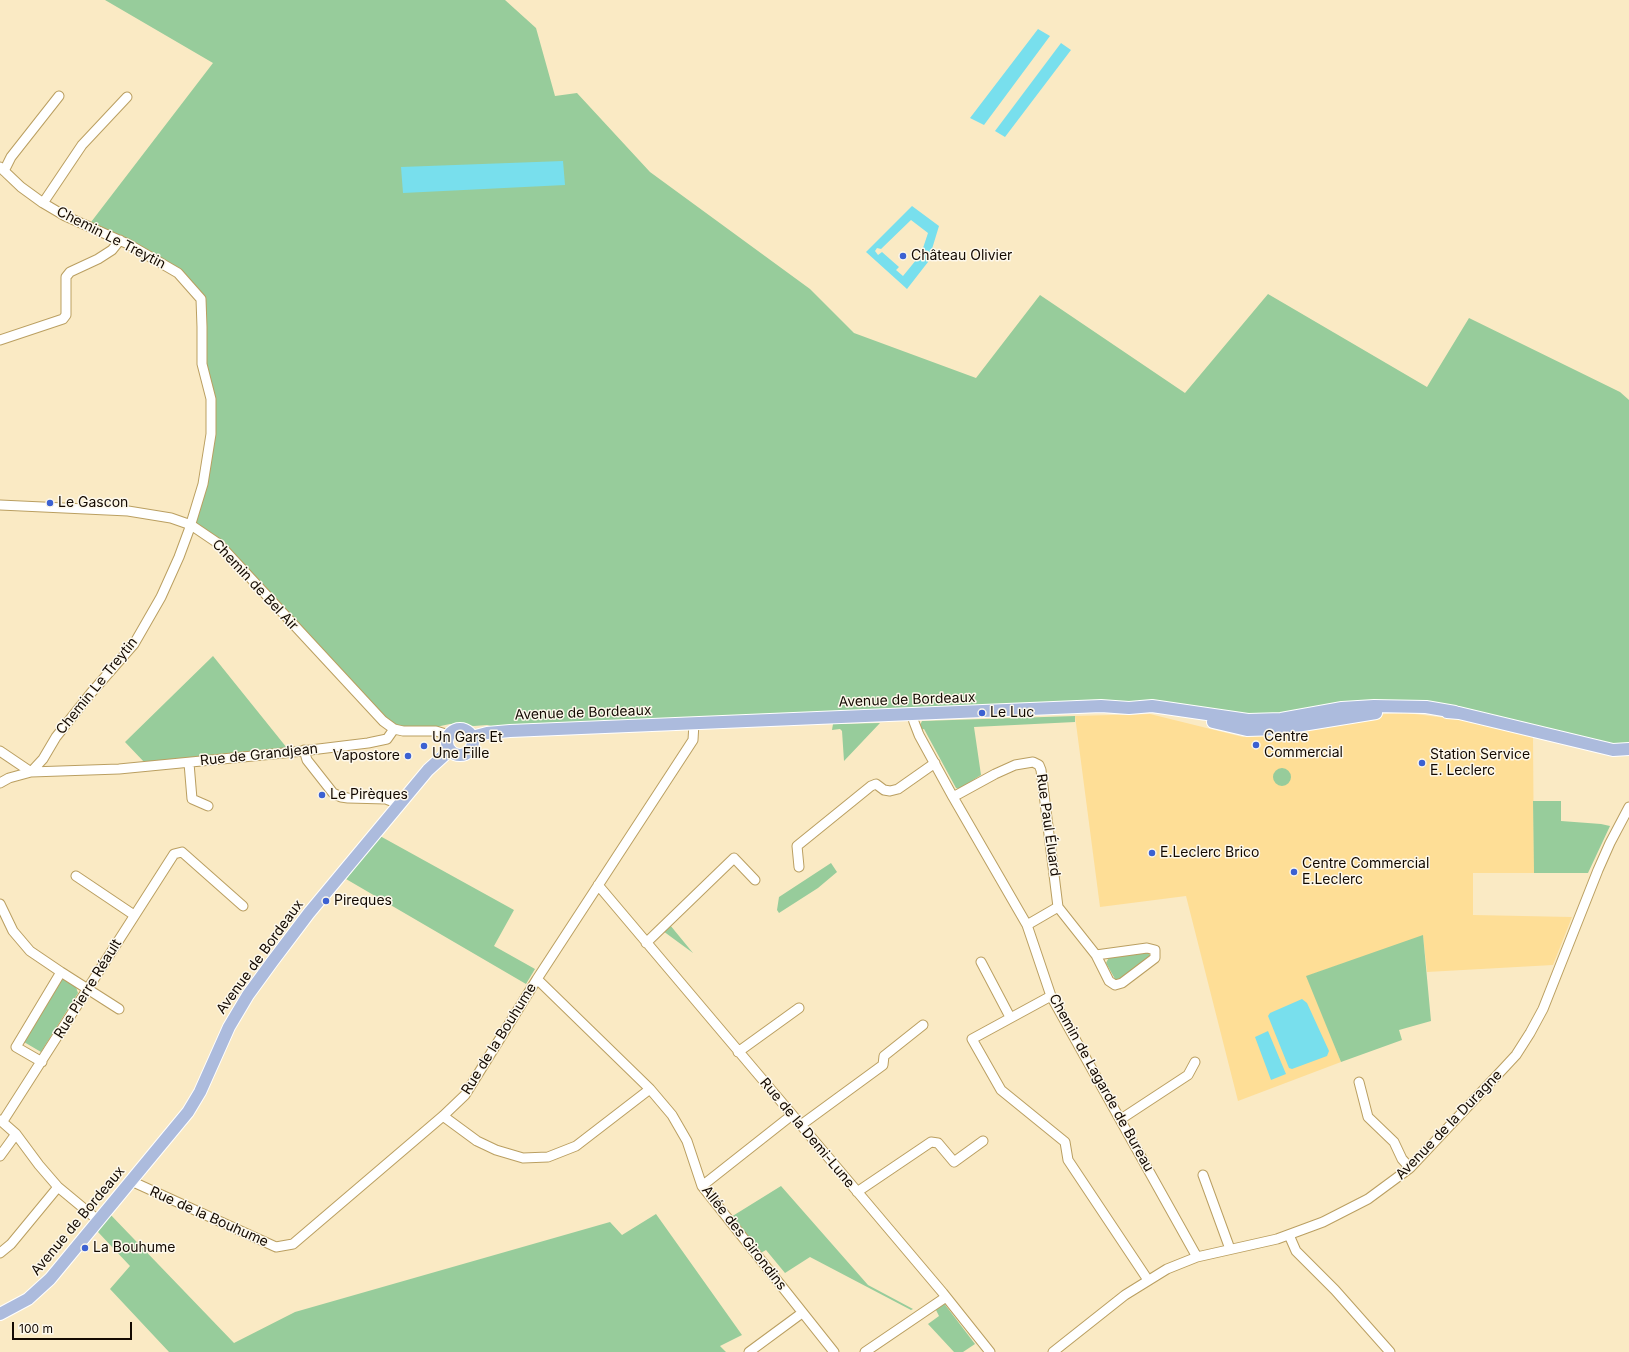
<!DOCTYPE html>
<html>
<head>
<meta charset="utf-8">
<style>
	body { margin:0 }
	#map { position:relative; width:1629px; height:1352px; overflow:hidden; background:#faeac4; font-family:Inter,sans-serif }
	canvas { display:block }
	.scale { position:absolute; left:12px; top:1322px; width:120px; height:18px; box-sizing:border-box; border:2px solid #130900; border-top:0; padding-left:5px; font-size:12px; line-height:14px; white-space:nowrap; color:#130900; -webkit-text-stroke:3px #fdf8eb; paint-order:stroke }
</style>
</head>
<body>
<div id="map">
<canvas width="1629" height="1352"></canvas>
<div class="scale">100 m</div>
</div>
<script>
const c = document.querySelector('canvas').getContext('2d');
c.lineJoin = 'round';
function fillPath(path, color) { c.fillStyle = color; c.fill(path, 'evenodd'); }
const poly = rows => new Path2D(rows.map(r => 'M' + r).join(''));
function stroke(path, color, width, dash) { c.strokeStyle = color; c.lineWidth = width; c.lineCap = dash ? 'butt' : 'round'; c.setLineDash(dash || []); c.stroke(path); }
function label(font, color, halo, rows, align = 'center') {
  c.font = font + ' Inter,sans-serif'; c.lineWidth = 3; c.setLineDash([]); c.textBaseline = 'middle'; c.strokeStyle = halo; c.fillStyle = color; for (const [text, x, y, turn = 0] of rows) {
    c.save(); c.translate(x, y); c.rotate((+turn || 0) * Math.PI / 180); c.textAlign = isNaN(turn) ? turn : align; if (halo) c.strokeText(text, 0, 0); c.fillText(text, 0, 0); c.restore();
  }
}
fillPath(poly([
	[1407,713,1462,720,1533,735,1534,873,1473,873,1473,915,1572,917,1553,965,1427,972,1423,936,1307,976,1341,1062,1238,1101,1186,896,1100,907,1075,716,1150,714,1243,737,1255,733,1366,715]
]), '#fede96');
fillPath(poly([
	[105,0,505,0,536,28,555,96,577,93,650,172,810,289,854,333,976,378,1040,295,1185,393,1268,294,1427,387,1469,318,1620,392,1629,400,1629,749,1459,713,1404,709,1247,730,1177,714,1129,708,510,731,487,725,474,726,450,724,412,732,394,729,219,544,191,525,203,484,211,399,202,364,201,299,178,273,88,226,213,63],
	[213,656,287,748,145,763,125,742],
	[1075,716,1075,722,974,727,981,775,959,789,956,788,924,729,920,730,919,727,922,721],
	[880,723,844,761,842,731,840,729,832,730,833,724],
	'1273 777a9 9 0 1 1 18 0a9 9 0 1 1-18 0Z',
	[1533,801,1561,801,1561,821,1601,824,1610,826,1588,873,1534,873],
	[380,836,514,910,494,946,535,969,526,984,346,879],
	[831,863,837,872,818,888,779,913,777,910,779,897],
	[670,925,693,953,663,931],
	[1423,935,1431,1021,1399,1030,1402,1040,1341,1062,1306,976],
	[1149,952,1150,957,1120,979,1115,979,1106,963,1109,957],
	[62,978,76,987,78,993,41,1052,24,1042],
	[781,1186,868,1285,913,1309,911,1310,810,1257,785,1273,766,1250,759,1254,731,1217],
	[107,1211,234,1343,295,1312,610,1222,622,1235,656,1214,742,1335,720,1346,726,1352,169,1352,110,1289,130,1266,98,1232],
	[943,1302,975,1344,963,1352,954,1352,928,1324,939,1316,935,1308]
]), '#97cc9b');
fillPath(poly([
	[1038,29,1050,36,984,125,970,118],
	[1061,43,1071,50,1005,137,995,131],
	[563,161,565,185,403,193,401,167],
	[912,206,939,226,928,262,907,289,866,252],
	[911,220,928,233,921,254,903,276,896,270,899,267,882,252,878,255,875,251,877,248,881,249],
	[1302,999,1307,1003,1329,1051,1327,1056,1292,1069,1289,1068,1268,1016,1270,1013],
	[1268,1031,1286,1074,1271,1080,1255,1037]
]), '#78dfed');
const minor = poly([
	[0,167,21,187,43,203,65,216,128,244,178,273,201,299,202,327,202,364,211,399,211,434,203,484,189,530,179,557,161,597,134,644,91,693,56,737,43,759,31,772],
	[4,171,11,157,59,96],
	[43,203,82,145,127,97],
	[0,340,63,319,66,315,66,277,70,272,98,259,112,250,120,240],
	[0,505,128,511,171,518,191,525,219,544,383,721,394,729,403,731,436,731,449,735],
	[912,715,914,722,919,735,953,797,1027,925,1051,996,1197,1257],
	[304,750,307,760,333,793,341,797,348,798,386,799,399,804],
	[0,751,31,772],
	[189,763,192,799,208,806],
	[0,783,9,778,31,772,119,769,294,752,368,743,387,739,394,729],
	[953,797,995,774,1015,765,1033,762,1039,765,1041,770,1058,907,1027,925],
	[799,867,797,846,871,786,876,784,884,790,890,791,898,789,935,763],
	[76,876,134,915],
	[598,885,943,1293,990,1352],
	[0,904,13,931,30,951,61,972,119,1009],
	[1058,907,1096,955,1109,981,1115,985,1122,983,1155,958,1155,950,1147,948,1096,955],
	[646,943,734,858,755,880],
	[981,962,1010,1017],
	[537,979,650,1089,672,1115,687,1141,702,1186,834,1352],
	[1051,996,972,1039,1001,1090,1065,1142,1068,1160,1148,1280],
	[738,1052,799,1008],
	[42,1062,16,1047,61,972],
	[1359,1082,1368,1117,1394,1142,1402,1159,1410,1168],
	[443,1116,477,1141,496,1150,523,1158,548,1157,576,1146,650,1089],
	[1121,1119,1188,1075,1195,1062],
	[0,1120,16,1134,39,1165,58,1187,99,1221],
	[3,1121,174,854,182,852,243,906],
	[801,1125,883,1065,884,1056,923,1025],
	[0,1156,16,1134],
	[1203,1175,1230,1249],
	[131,1181,276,1247,293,1244,443,1116,465,1095,537,979,693,740,694,723],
	[702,1186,792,1115],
	[857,1192,931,1142,938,1143,954,1162,983,1141],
	[1289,1235,1296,1251,1335,1290,1390,1352],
	[0,1253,11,1244,58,1187],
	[749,1352,802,1313],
	[865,1352,946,1297],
	[1053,1352,1125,1295,1167,1269,1197,1257,1277,1239,1323,1222,1368,1199,1410,1168,1503,1069,1516,1055,1530,1033,1543,1009,1598,870,1610,843,1629,807]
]);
const major = poly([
	[1447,712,1459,713,1613,750,1629,749],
	[1213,722,1247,730,1278,729,1376,713],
	'447 742a13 13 0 1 1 26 0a13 13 0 1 1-26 0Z',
	[472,737,487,733,510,731,1101,706,1129,708,1152,706,1248,720,1281,719,1342,708,1374,706,1426,707,1455,712],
	[0,1314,28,1299,50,1279,188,1112,200,1092,229,1027,248,995,272,962,309,913,428,770,450,750]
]);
stroke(minor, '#ba9f61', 11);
stroke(major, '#fff', 14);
stroke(minor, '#fff', 9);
stroke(major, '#acbbdd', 12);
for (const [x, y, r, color] of [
	[903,256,4,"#3c61d2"],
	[50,503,4,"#3c61d2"],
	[982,713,4,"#3c61d2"],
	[1256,745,4,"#3c61d2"],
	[424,746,4,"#3c61d2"],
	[408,756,4,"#3c61d2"],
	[1422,763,4,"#3c61d2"],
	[322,795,4,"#3c61d2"],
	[1152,853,4,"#3c61d2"],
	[1294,872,4,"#3c61d2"],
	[326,901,4,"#3c61d2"],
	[85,1248,4,"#3c61d2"]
]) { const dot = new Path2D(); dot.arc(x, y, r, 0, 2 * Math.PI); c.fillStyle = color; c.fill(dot); stroke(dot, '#fdf8eb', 1.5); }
label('14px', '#130900', '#fdf8eb', [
	["Chemin Le Treytin",111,238,27],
	["Chemin de Bel Air",255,585,47],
	["Chemin Le Treytin",97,686,-51],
	["Avenue de Bordeaux",907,700,-2],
	["Avenue de Bordeaux",583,713,-2],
	["Rue de Grandjean",259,755,-6],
	["Rue Paul Éluard",1048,825,82],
	["Avenue de Bordeaux",260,957,-54],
	["Rue Pierre Réault",88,989,-58],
	["Rue de la Bouhume",499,1039,-58],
	["Chemin de Lagarde de Bureau",1101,1083,61],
	["Avenue de la Duragne",1449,1125,-46],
	["Rue de la Demi-Lune",807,1133,50],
	["Rue de la Bouhume",209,1217,24],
	["Avenue de Bordeaux",78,1221,-50],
	["Allée des Girondins",744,1238,52]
]);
label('14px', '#130900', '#fdf8eb', [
	["Château Olivier",911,256],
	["Le Gascon",58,503],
	["Le Luc",990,713],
	["Centre",1264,737],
	["Commercial",1264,753],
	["Un Gars Et",432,738],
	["Une Fille",432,754],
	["Station Service",1430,755],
	["E. Leclerc",1430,771],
	["Vapostore",400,756,"right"],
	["Le Pirèques",330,795],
	["E.Leclerc Brico",1160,853],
	["Centre Commercial",1302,864],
	["E.Leclerc",1302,880],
	["Pireques",334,901],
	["La Bouhume",93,1248]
], 'left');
</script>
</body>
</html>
